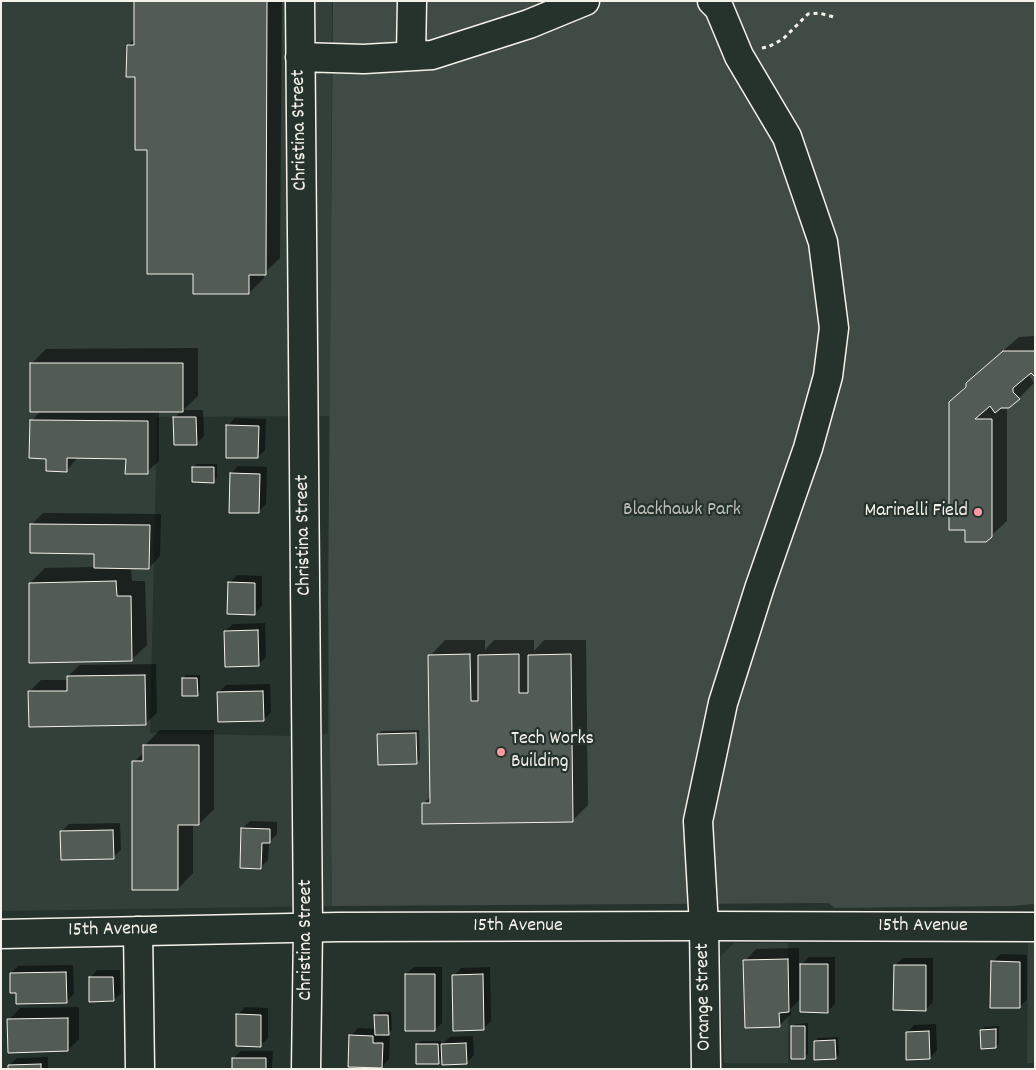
<!DOCTYPE html>
<html>
<head>
<meta charset="utf-8">
<style>
	body { margin:0 }
	#map { position:relative; width:1036px; height:1070px; overflow:hidden; background:#26332d; font-family:Dekko,sans-serif }
	canvas { display:block }
	.frame { position:absolute; inset:0; border:2px solid #f4f1e8; pointer-events:none }
</style>
</head>
<body>
<div id="map">
<canvas width="1036" height="1070"></canvas>
<div class="frame"></div>
</div>
<script>
const c = document.querySelector('canvas').getContext('2d');
c.lineJoin = 'round';
function fillPath(path, color) { c.fillStyle = color; c.fill(path, 'evenodd'); }
const poly = rows => new Path2D(rows.map(r => 'M' + r).join(''));
function stroke(path, color, width, dash) { c.strokeStyle = color; c.lineWidth = width; c.lineCap = dash ? 'butt' : 'round'; c.setLineDash(dash || []); c.stroke(path); }
function label(font, color, halo, rows, align = 'center') {
  c.font = font + ' Dekko,sans-serif'; c.lineWidth = 4.5; c.setLineDash([]); c.textBaseline = 'middle'; c.strokeStyle = halo; c.fillStyle = color; for (const [text, x, y, turn = 0] of rows) {
    c.save(); c.translate(x, y); c.rotate((+turn || 0) * Math.PI / 180); c.textAlign = isNaN(turn) ? turn : align; if (halo) c.strokeText(text, 0, 0); c.fillText(text, 0, 0); c.restore();
  }
}
fillPath(poly([
	[1,1,332,1,330,416,157,417,150,733,294,736,328,734,328,607,332,906,1,911],
	[1028,941,1035,941,1035,1063,1027,1063],
	[734,943,788,943,788,1063,724,1063,720,957]
]), '#333f39');
fillPath(poly([
	[333,1,1035,1,1035,904,1013,906,835,908,828,903,332,906,328,607]
]), '#414b45');
fillPath(poly([
	[136,1,282,1,280,258,264,273,264,278,249,293,194,273,149,149,136,76,128,46,135,38],
	[1035,336,1035,375,1032,371,1028,374,1034,383,1019,398,1007,407,1007,521,991,536,950,402,983,368,1019,337],
	[198,348,198,396,183,410,203,410,204,436,196,444,174,418,181,411,159,411,159,461,147,472,127,458,78,457,67,470,48,457,31,421,41,411,31,364,46,349],
	[235,418,266,419,265,450,258,457,228,426],
	[197,464,217,464,217,478,213,481,193,467],
	[238,466,267,467,266,504,258,512,231,474],
	[43,513,161,514,160,556,149,568,131,567,132,581,145,581,147,645,131,660,30,583,45,568,95,567,95,552,32,524],
	[237,575,262,576,262,606,254,614,229,583],
	[265,623,266,657,258,665,225,631,233,624],
	[445,640,485,640,485,650,494,640,534,640,534,651,544,640,586,640,588,805,573,820,423,804,432,795,430,656],
	[156,664,157,713,145,724,29,692,41,680,68,680,68,676,80,665],
	[186,675,200,675,200,691,197,695,183,679],
	[270,684,271,712,263,720,219,692,226,685],
	[160,730,214,730,214,809,199,824,193,824,193,873,178,889,134,762,145,751,145,745],
	[419,730,420,759,417,762,378,735,381,731],
	[250,821,277,822,277,834,269,842,268,860,261,867,242,829],
	[120,823,121,850,113,857,61,832,69,824],
	[799,948,799,967,809,957,835,957,835,1004,828,1011,801,998,790,1009,791,1014,779,1026,745,961,756,949],
	[1000,954,1027,955,1027,1000,1019,1007,993,962],
	[903,958,933,958,933,1002,925,1010,895,965],
	[73,965,74,994,66,1002,17,992,11,973,18,966],
	[414,967,442,967,442,1023,434,1030,406,974],
	[490,967,491,1021,483,1029,454,976,461,968],
	[97,970,120,970,121,993,114,1000,90,978],
	[79,1007,79,1039,68,1050,9,1020,20,1008],
	[245,1007,268,1008,268,1038,261,1045,238,1015],
	[379,1012,391,1012,392,1030,388,1034,382,1034,382,1036,390,1036,389,1059,382,1067,351,1036,358,1028,376,1029,375,1015],
	[808,1023,808,1054,804,1058,792,1027,796,1024],
	[936,1024,937,1050,930,1058,907,1033,914,1025],
	[999,1026,999,1044,995,1047,982,1030,985,1027],
	[473,1036,474,1055,466,1063,443,1058,438,1063,417,1045,421,1041,441,1041,441,1045,450,1037],
	[838,1037,839,1055,835,1058,815,1041,818,1038],
	[241,1051,273,1051,272,1069,234,1069,234,1058],
	[48,1057,48,1069,10,1069,9,1065,17,1058]
]), '#0007');
const building = poly([
	[134,1,267,1,266,275,249,275,249,294,193,294,193,274,147,274,147,150,135,150,135,77,126,77,127,45,134,45,134,1],
	[1003,351,1035,351,1035,377,1031,373,1013,388,1013,392,1020,399,1009,408,1001,408,995,413,990,406,975,419,992,419,992,537,986,542,965,542,965,530,949,530,949,402,966,387,966,383,1003,351],
	[30,363,183,363,183,412,30,412,30,363],
	[173,417,196,417,197,445,174,445,173,417],
	[30,420,148,421,148,474,125,474,126,459,67,458,67,472,46,471,46,459,29,458,30,420],
	[226,425,259,426,258,458,226,458,226,425],
	[192,467,214,467,214,483,192,482,192,467],
	[230,473,260,474,259,513,229,513,230,473],
	[30,524,150,525,149,569,94,568,94,554,30,553,30,524],
	[116,581,117,596,131,596,132,661,29,663,29,583,116,581],
	[228,582,255,583,255,615,227,614,228,582],
	[258,630,259,666,225,667,224,631,258,630],
	[470,654,471,701,478,701,478,655,519,654,519,693,528,693,528,655,571,654,573,822,422,824,422,803,430,803,428,655,470,654],
	[145,675,146,725,29,727,28,691,67,691,67,676,145,675],
	[182,678,197,678,198,696,182,696,182,678],
	[263,691,264,721,218,722,217,692,263,691],
	[416,733,417,764,378,765,377,734,416,733],
	[143,745,199,745,199,825,178,825,178,890,132,890,132,761,143,761,143,745],
	[241,828,270,829,270,843,262,843,261,869,240,868,241,828],
	[113,830,114,859,61,860,60,831,113,830],
	[788,959,789,1012,779,1013,780,1027,745,1028,743,960,788,959],
	[991,961,1020,962,1020,1008,990,1008,991,961],
	[800,964,828,964,828,1013,800,1012,800,964],
	[894,965,926,965,926,1011,893,1010,894,965],
	[66,972,67,1003,16,1004,16,993,10,993,10,973,66,972],
	[405,974,435,974,435,1031,405,1031,405,974],
	[483,974,484,1030,453,1031,452,975,483,974],
	[89,977,113,977,114,1001,89,1002,89,977],
	[236,1014,261,1015,261,1047,236,1046,236,1014],
	[374,1015,388,1015,389,1035,375,1035,374,1015],
	[68,1018,68,1051,8,1053,7,1019,68,1018],
	[791,1026,805,1026,805,1059,791,1059,791,1026],
	[996,1029,996,1048,981,1049,980,1030,996,1029],
	[929,1031,930,1059,906,1060,906,1032,929,1031],
	[349,1035,373,1036,373,1043,383,1043,382,1068,348,1067,349,1035],
	[835,1040,836,1059,814,1060,814,1041,835,1040],
	[466,1043,467,1064,442,1065,441,1044,466,1043],
	[416,1044,438,1044,439,1064,416,1064,416,1044],
	[232,1058,266,1058,266,1069,232,1069,232,1058],
	[41,1064,41,1069,8,1069,8,1065,41,1064]
]);
fillPath(building, '#525c55');
stroke(building, '#f4f1e8', 1);
const minor = poly([
	[300,1,308,928,306,1069],
	[411,56,412,1],
	[300,57,364,59,432,55,529,24,585,1],
	[138,931,140,1069],
	[706,1069,704,926,698,821,723,703,760,586,808,448,828,376,834,328,823,242,787,137,739,56,719,8,712,1]
]);
const major = poly([
	[1,934,338,927,704,926,1035,927]
]);
stroke(minor, '#f4f1e8', 31);
stroke(major, '#f4f1e8', 31);
stroke(poly([
	[762,48,768,47,783,39,808,14,819,13,834,17]
]), '#f4f1e8', 3, [4, 4]);
stroke(minor, '#26332d', 28);
stroke(major, '#26332d', 28);
for (const [x, y, r, color] of [
	[978,512,5,"#ff9aa2"],
	[501,752,5,"#ff9aa2"]
]) { const dot = new Path2D(); dot.arc(x, y, r, 0, 2 * Math.PI); c.fillStyle = color; c.fill(dot); stroke(dot, '#26332d', 2); }
label('20px', '#f4f1e8', '#26332d', [
	["Christina Street",301,130,-91],
	["Christina Street",305,535,-91],
	["15th Avenue",518,927],
	["15th Avenue",923,927],
	["15th Avenue",113,931,-1],
	["Christina Street",307,940,-90],
	["Orange Street",705,997,-91]
]);
label('20px', '#bebfb7', '#26332d', [
	["Blackhawk Park",682,511]
]);
label('20px', '#f4f1e8', '#26332d', [
	["Marinelli Field",968,512],
	["Tech Works",511,740,"left"],
	["Building",511,763,"left"]
], 'right');
</script>
</body>
</html>
